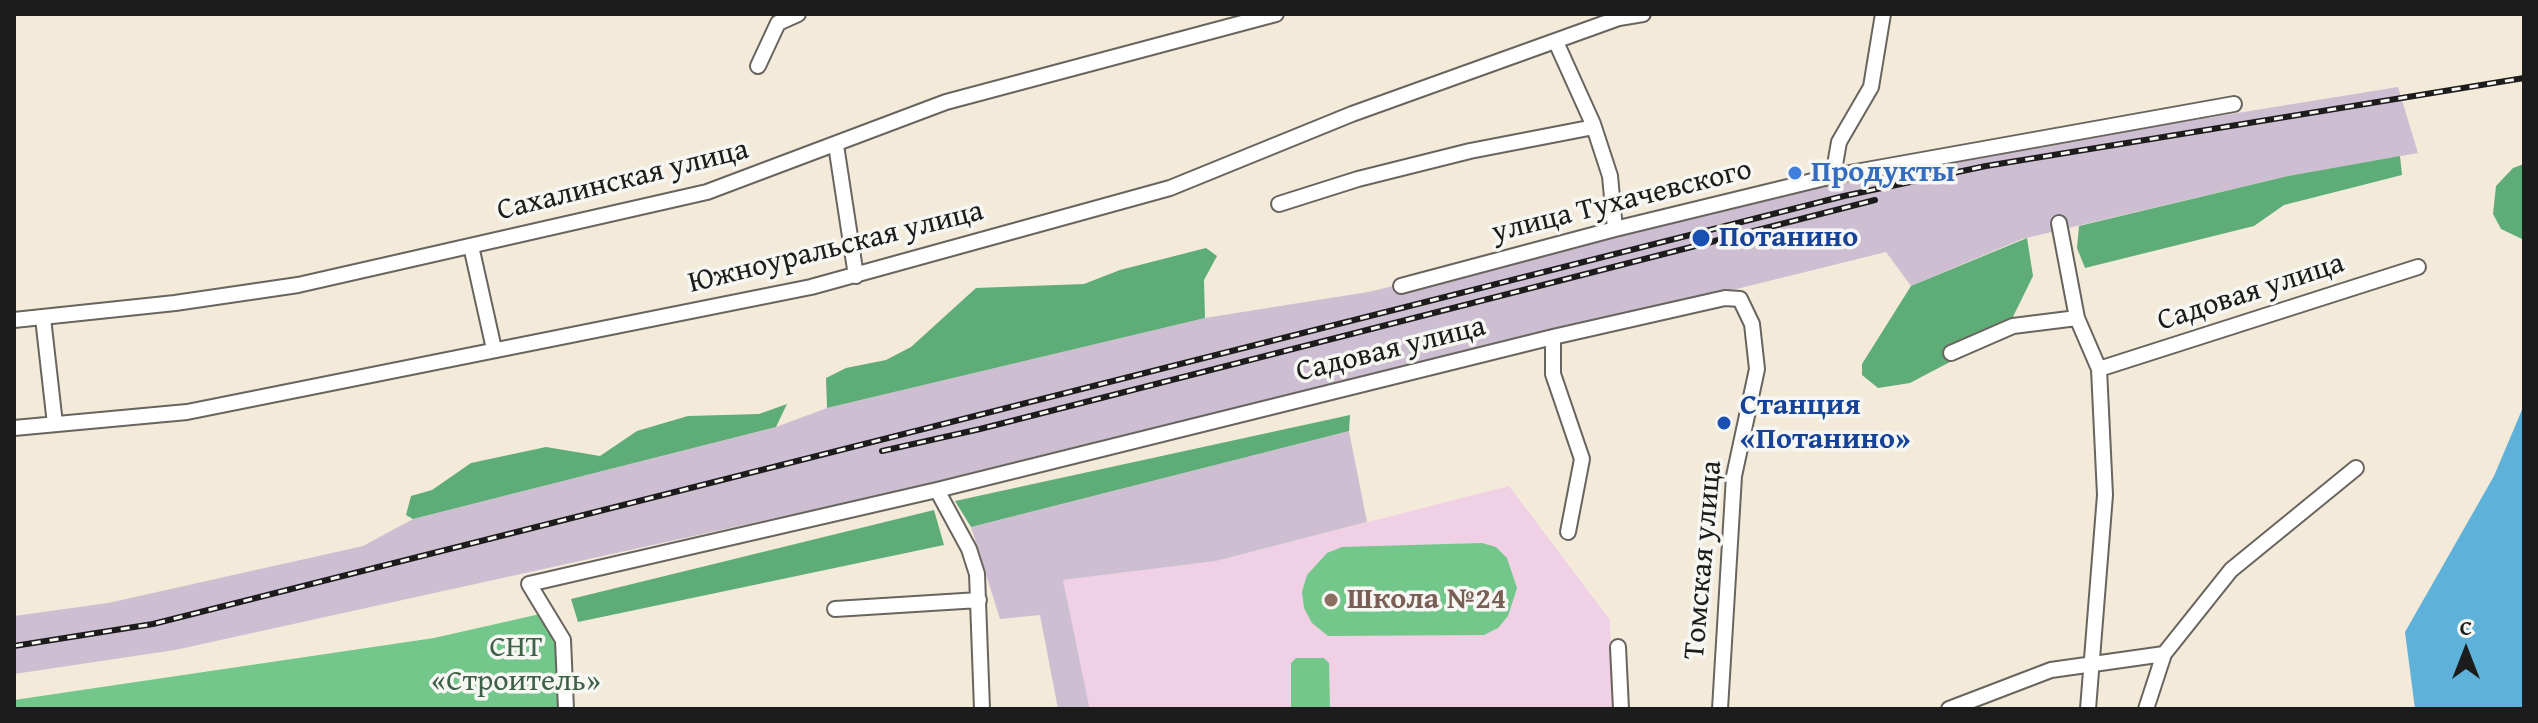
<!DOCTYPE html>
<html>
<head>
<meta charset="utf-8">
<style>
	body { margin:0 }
	#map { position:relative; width:2538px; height:723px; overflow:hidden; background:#f4eada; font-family:"Gentium Book Plus",serif }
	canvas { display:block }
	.frame { position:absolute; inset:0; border:16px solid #1c1c1c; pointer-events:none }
	.north { position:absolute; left:2426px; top:611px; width:80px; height:80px; -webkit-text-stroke:6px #f6f6f2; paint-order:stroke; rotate:0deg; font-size:22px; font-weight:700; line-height:32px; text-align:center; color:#1c1c1c }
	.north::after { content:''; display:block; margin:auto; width:28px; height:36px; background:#1c1c1c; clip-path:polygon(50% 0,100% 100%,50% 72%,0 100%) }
</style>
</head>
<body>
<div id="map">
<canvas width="2538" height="723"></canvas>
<div class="frame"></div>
<div class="north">С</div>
</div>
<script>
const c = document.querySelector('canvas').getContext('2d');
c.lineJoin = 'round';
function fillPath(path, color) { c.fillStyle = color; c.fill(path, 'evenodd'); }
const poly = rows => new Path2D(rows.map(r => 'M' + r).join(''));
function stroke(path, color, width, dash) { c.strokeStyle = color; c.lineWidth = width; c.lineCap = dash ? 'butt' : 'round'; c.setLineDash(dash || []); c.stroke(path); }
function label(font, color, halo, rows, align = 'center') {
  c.font = font + ' "Gentium Book Plus",serif'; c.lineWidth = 7; c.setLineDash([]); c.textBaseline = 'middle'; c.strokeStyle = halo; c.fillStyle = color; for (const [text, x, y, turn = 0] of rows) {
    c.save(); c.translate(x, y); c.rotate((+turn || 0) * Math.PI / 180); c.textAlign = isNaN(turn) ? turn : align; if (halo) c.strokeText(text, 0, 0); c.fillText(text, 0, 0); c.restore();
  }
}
fillPath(poly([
	[1509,486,1610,620,1612,709,1088,709,1063,580,1216,561]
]), '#f0d0e5');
fillPath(poly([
	[2398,87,2418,153,2288,176,2022,239,1911,286,1886,252,1094,448,175,650,14,674,14,616,108,603,363,546,413,519,776,427,827,408,1205,318,1368,292,1781,193,1966,157],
	[1349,431,1367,522,1216,561,1063,580,1089,706,1088,709,1058,709,1040,615,1000,619,971,527]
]), '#cebed2');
fillPath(poly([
	[1482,543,1496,547,1507,558,1517,588,1508,616,1498,628,1484,635,1328,636,1312,623,1304,608,1302,592,1307,575,1327,553,1342,547],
	[540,614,560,655,562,709,14,709,14,700,434,638],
	[1296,658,1324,658,1329,663,1330,709,1291,709,1291,663]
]), '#73c78b');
fillPath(poly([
	[2400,156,2402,175,2284,205,2254,226,2085,268,2077,248,2079,226,2288,176],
	[2524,164,2524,240,2501,229,2493,214,2496,186,2513,168],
	[2027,238,2033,276,2005,333,1910,383,1878,388,1862,375,1862,364,1911,286],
	[1206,248,1217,256,1204,280,1205,318,827,408,826,378,846,368,886,360,911,347,976,288,1084,284,1120,270],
	[787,404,776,427,413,519,406,515,411,496,432,490,471,463,546,447,600,456,637,431,688,416,759,414],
	[1350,415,1349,431,971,527,955,501],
	[934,510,944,545,578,622,571,599]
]), '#5eac77');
fillPath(poly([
	[2524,405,2524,709,2415,709,2405,632,2494,476]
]), '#5eb2da');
const minor = poly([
	[1556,42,1593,124,1610,176,1615,229],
	[758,66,778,23,798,14],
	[836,145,856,276],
	[1833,176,1839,142,1871,87,1883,14],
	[1279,204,1358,179,1470,151,1594,127],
	[2059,223,2077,318,2099,369,2105,495,2088,709],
	[471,246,494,349],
	[1401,286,1615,229,1833,176,2234,104],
	[43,318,55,424],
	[14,320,175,303,298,285,707,192,946,102,1276,14],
	[1553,337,1553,374,1582,459,1568,532],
	[1951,353,2013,326,2077,318],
	[2099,369,2418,267],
	[14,428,187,412,811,287,1170,188,1352,114,1619,18,1643,14],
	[937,490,969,549,977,574,982,709],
	[835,609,979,600],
	[1618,647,1621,709],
	[566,709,563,640,529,584,937,490,1553,337,1725,298,1740,299,1752,324,1757,369,1734,476,1720,709],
	[1949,709,2051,670,2164,654],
	[2146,709,2164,654,2231,570,2356,468]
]);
stroke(minor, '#68645e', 18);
stroke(minor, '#fff', 14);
const rail = poly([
	[882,451,980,429,1875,200],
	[14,646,153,624,1844,196,1986,166,2524,78]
]);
stroke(rail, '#1c1c1c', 6);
stroke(rail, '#f6f6f2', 3, [9]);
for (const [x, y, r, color] of [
	[1795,173,8,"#3f7fe0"],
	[1701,238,10,"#1a4fb4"],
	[1724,423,8,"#1a4fb4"],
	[1331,600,8,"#8d6e63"]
]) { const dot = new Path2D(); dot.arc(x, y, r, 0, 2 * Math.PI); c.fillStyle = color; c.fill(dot); stroke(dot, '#f6f6f2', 3); }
label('bold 30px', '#366cbe', '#f6f6f2', [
	["Продукты",1811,173]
], 'left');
label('30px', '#1c1c1c', '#f6f6f2', [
	["Сахалинская улица",623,181,-14],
	["улица Тухачевского",1622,202,-14],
	["Южноуральская улица",836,248,-14],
	["Садовая улица",2251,293,-18],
	["Садовая улица",1391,350,-14],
	["Томская улица",1704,560,-85]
]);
label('bold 30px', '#164399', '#f6f6f2', [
	["Потанино",1719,238],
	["Станция",1740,406],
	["«Потанино»",1740,440]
], 'left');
label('bold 30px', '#785e54', '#f6f6f2', [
	["Школа №24",1347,600]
], 'left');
label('30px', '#3f6048', '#f6f6f2', [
	["СНТ",516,648],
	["«Строитель»",516,682]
]);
</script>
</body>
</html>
